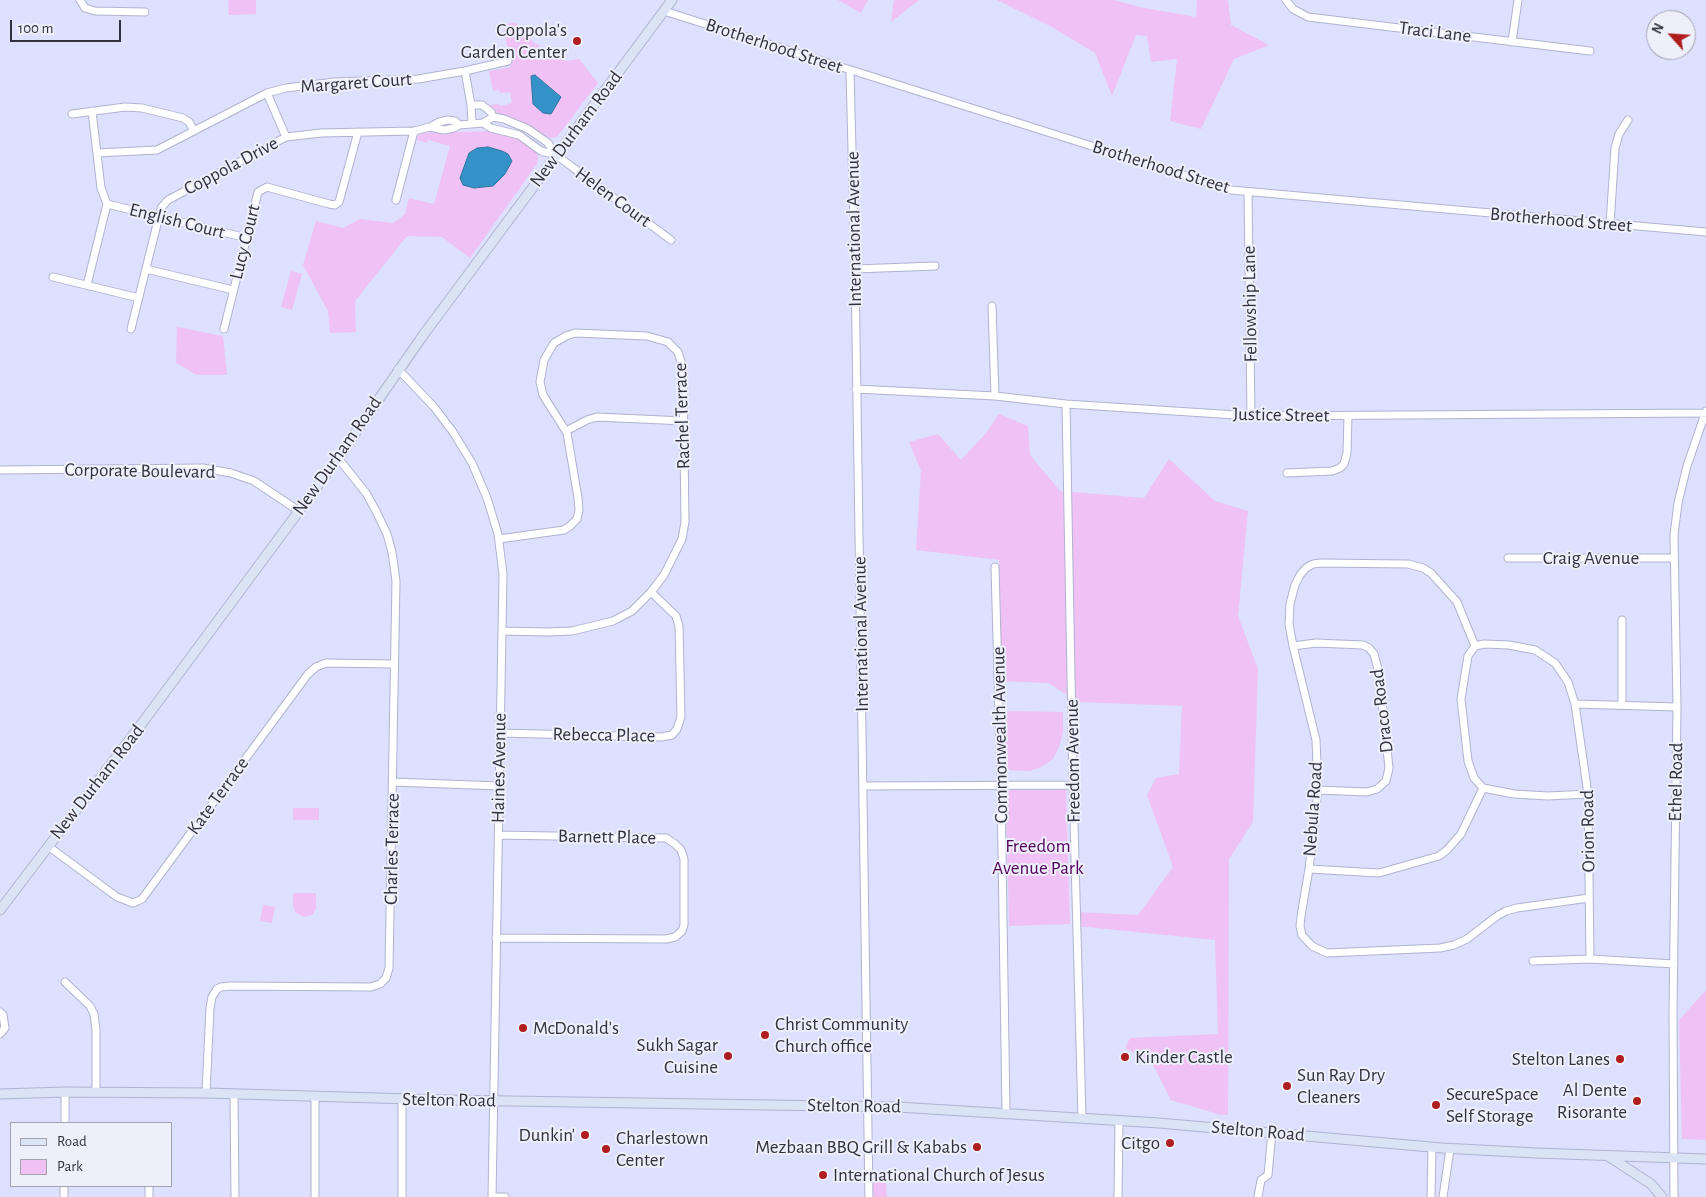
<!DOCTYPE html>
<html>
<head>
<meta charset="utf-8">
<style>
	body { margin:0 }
	#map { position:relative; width:1706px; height:1197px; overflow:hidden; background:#dde0fe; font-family:"Alegreya Sans",sans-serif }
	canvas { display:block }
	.legend { position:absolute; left:10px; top:1122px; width:162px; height:65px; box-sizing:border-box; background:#edeffb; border:1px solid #a2a3af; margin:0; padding:6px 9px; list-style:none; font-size:15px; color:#31323d }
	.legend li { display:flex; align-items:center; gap:10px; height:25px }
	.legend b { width:25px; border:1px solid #a2a3af }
	.north { position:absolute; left:1646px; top:10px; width:50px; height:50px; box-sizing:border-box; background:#edeffb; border:1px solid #a2a3af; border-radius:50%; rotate:296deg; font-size:14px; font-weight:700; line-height:20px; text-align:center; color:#31323d }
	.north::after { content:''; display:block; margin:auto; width:18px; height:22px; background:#af1e1f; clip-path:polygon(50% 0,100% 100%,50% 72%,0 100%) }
	.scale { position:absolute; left:10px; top:20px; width:111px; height:22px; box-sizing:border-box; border:2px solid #31323d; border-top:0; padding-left:6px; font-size:15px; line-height:18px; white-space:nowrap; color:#31323d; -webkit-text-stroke:4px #edeffb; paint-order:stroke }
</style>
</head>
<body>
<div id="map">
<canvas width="1706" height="1197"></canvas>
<ul class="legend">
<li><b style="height:6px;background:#dae4f5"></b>Road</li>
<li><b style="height:14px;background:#efc1f4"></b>Park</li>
</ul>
<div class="north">N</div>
<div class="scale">100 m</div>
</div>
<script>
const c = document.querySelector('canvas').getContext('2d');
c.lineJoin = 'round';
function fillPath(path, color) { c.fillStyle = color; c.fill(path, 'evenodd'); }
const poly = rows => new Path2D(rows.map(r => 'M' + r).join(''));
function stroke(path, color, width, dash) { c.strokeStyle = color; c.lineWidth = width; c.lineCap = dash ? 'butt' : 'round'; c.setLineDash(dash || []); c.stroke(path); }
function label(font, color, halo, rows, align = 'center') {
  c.font = font + ' "Alegreya Sans",sans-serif'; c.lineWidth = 4; c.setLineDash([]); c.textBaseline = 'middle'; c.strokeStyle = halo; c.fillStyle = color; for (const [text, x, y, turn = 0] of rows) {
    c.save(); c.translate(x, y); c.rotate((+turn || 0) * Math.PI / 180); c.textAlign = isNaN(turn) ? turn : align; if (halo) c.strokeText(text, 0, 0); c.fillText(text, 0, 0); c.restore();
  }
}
fillPath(poly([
	[228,0,256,0,256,14,229,15],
	[838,0,868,0,861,13],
	[894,0,919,0,891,22],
	[997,0,1114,0,1144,8,1196,17,1197,0,1228,0,1231,25,1269,45,1234,59,1201,129,1170,121,1177,59,1151,62,1147,36,1136,35,1112,96,1095,53,1052,27],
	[516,23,533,42,556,55,565,61,579,59,598,83,557,137,552,138,544,136,521,122,501,116,490,105,499,104,500,106,512,103,510,92,500,93,499,90,493,91,489,71,511,67,503,24],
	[489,131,498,132,521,141,534,150,538,156,538,160,537,164,470,258,442,237,407,236,355,301,356,332,330,333,328,311,303,265,316,221,343,228,360,219,393,223,405,214,409,198,434,204,450,146,428,140,427,143,417,140,416,137,423,133],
	[291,271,302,274,292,310,281,307],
	[177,327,223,336,227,375,197,375,176,363],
	[999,414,1028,426,1030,455,1060,491,1144,498,1169,459,1215,501,1248,511,1238,616,1258,669,1253,822,1229,859,1228,1115,1221,1115,1171,1100,1151,1061,1125,1048,1130,1038,1218,1034,1215,940,1077,926,1077,912,1138,915,1173,867,1147,795,1156,778,1179,774,1182,706,1079,702,1048,683,1002,681,999,560,916,550,921,471,909,442,938,434,961,460,987,432],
	[1006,711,1063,712,1063,732,1059,747,1053,759,1041,767,1030,771,1005,770],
	[1066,789,1070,924,1009,926,1006,790],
	[293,808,319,808,319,820,293,820],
	[295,893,316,893,316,909,312,915,304,917,296,913,293,906,293,894],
	[263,905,275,907,272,923,260,921],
	[1706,990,1706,1140,1682,1139,1679,1020],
	[867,1180,886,1183,887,1197,869,1197]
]), '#efc1f4');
const water = poly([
	[535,75,561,97,551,114,543,113,533,104,531,76,535,75],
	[488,147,502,151,508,154,512,161,505,174,493,186,474,188,463,185,460,178,469,153,477,148,488,147]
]);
fillPath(water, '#3492c8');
stroke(water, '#33759e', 1);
const minor = poly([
	[80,0,85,8,95,11,145,12],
	[1286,0,1293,9,1308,17,1590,51],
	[664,11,1231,190,1706,232],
	[1512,42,1518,0],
	[465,71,471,105,472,123],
	[850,71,855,269,869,1197],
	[267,93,286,137],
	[471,105,482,105,491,112,493,117],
	[92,111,101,188,107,204],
	[72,114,125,107,142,108,183,118,189,122,194,131],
	[483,123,491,128,519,135,541,151,556,155,671,240],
	[430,127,444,130,454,128,459,125,483,123,493,117,504,119,528,129,548,143,556,155],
	[97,153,157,150,267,93,286,88,335,82,418,79,465,71,508,61],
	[1248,192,1251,416],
	[396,200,414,131],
	[107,204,247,238],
	[1610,224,1615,148,1619,134,1628,120],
	[146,269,233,290],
	[855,269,935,266],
	[53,277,139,298],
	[87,285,107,204],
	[992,306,995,396],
	[131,329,161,208,168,200,286,137,321,133,414,131,430,127,439,122,448,120,455,121,459,125],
	[224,329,258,192,267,187,329,204,335,205,339,202,358,132],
	[398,369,434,407,453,432,472,463,487,498,498,534,503,574,492,1197],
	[856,389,995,396,1066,404,1251,416,1706,413],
	[1066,404,1073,785,1082,1118],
	[566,431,587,420,597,417,684,421],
	[0,470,203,468,231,473,254,481,299,511],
	[1287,473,1332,471,1340,468,1344,464,1347,453,1348,416],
	[499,539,564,530,570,526,577,519,579,510,578,498,567,433,543,395,540,382,544,360,554,343,566,336,575,333,647,336,668,342,678,352,683,368,685,522,682,539,664,575,651,592,632,611,613,621,572,631,547,632,502,631],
	[1508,558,1674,558],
	[995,567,1001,786,1006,1113],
	[1622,620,1622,704],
	[1293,646,1316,643,1363,645,1369,648,1374,654,1379,673,1389,768,1386,781,1377,789,1367,792,1318,790],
	[1475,646,1457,602,1431,573,1423,568,1408,564,1321,563,1313,564,1306,568,1300,575,1295,585,1290,604,1289,624,1293,646,1316,740,1318,790,1309,869,1301,916,1300,926,1302,935,1312,946,1327,953,1440,948,1454,945,1467,939,1497,916,1506,911,1517,908,1589,898],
	[1475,646,1484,644,1509,645,1535,650,1555,663,1568,682,1575,704,1588,794,1590,959],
	[1475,646,1468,656,1461,699,1468,761,1474,778,1483,788,1514,794,1548,796,1588,794],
	[1575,704,1677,707],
	[500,733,661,737,672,735,677,729,681,717,679,626,676,616,651,592],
	[393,782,499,786],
	[863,786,1073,785],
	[48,846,117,897,133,903,142,899,308,674,316,667,326,663,394,664],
	[1309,869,1379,873,1439,856,1447,850,1461,834,1483,788],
	[496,938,666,939,675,937,682,931,684,925,684,859,681,850,675,844,666,838,498,835],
	[1533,961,1590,959,1674,964],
	[65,982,90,1006,94,1014,96,1030,96,1093],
	[0,1012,3,1015,5,1028,0,1034],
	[206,1093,210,1008,212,997,217,989,221,987,230,986,371,987,380,984,386,978,389,968,396,581,392,552,387,534,376,511,366,493,338,458],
	[234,1094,235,1197],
	[65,1123,65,1092],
	[64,1197,64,1186],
	[149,1197,149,1186],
	[315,1197,315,1097],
	[402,1197,402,1099],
	[492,1197,505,1197],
	[1118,1197,1119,1120],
	[1258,1197,1261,1180,1268,1175,1272,1132],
	[1431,1197,1432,1147],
	[1443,1197,1450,1149],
	[1674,1197,1673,1012,1677,707,1674,535,1678,503,1687,466,1706,411]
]);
const secondary = poly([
	[0,910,140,726,299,511,338,458,424,334,672,0],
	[0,1094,65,1092,206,1093,445,1100,898,1107,1159,1123,1442,1148,1536,1153,1706,1159],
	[1608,1156,1651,1184,1662,1197]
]);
stroke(minor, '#b0b3cf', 9);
stroke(secondary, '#b0b3cf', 11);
stroke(minor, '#fff', 7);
stroke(secondary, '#dae4f5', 9);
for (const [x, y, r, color] of [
	[577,41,5,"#af1e1f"],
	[523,1028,5,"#af1e1f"],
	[765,1035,5,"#af1e1f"],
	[728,1056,5,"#af1e1f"],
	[1125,1057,5,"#af1e1f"],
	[1620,1059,5,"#af1e1f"],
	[1287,1086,5,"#af1e1f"],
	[1637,1101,5,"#af1e1f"],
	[1436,1105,5,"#af1e1f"],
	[585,1135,5,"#af1e1f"],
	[1170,1143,5,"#af1e1f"],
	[977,1147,5,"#af1e1f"],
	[606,1149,5,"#af1e1f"],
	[823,1175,5,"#af1e1f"]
]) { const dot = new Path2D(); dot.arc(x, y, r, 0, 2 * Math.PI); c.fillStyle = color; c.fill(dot); stroke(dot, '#edeffb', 2); }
label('19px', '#31323d', '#edeffb', [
	["Coppola's",567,30],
	["Garden Center",567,52],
	["Christ Community",775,1024,"left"],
	["Church office",775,1046,"left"],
	["McDonald's",533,1028,"left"],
	["Sukh Sagar",718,1045],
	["Cuisine",718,1067],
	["Kinder Castle",1135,1057,"left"],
	["Stelton Lanes",1610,1059],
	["Sun Ray Dry",1297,1075,"left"],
	["Cleaners",1297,1097,"left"],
	["Al Dente",1627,1090],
	["Risorante",1627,1112],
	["SecureSpace",1446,1094,"left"],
	["Self Storage",1446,1116,"left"],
	["Dunkin'",575,1135],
	["Charlestown",616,1138,"left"],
	["Center",616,1160,"left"],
	["Citgo",1160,1143],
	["Mezbaan BBQ Grill & Kababs",967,1147],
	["International Church of Jesus",833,1175,"left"]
], 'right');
label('19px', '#31323d', '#edeffb', [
	["Traci Lane",1435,32,7],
	["Brotherhood Street",774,46,18],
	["Margaret Court",356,83,-4],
	["New Durham Road",576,129,-53],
	["Coppola Drive",231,166,-28],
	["Brotherhood Street",1161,167,17],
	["Helen Court",613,197,36],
	["Brotherhood Street",1561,220,5],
	["English Court",177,221,14],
	["International Avenue",854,229,-91],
	["Lucy Court",245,242,-76],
	["Fellowship Lane",1250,304,-91],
	["Justice Street",1281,415,1],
	["Rachel Terrace",682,416,-92],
	["New Durham Road",337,456,-55],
	["Corporate Boulevard",140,471,1],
	["Craig Avenue",1591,558],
	["International Avenue",861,634,-91],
	["Draco Road",1382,711,-97],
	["Rebecca Place",604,735,1],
	["Commonwealth Avenue",1000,735,-91],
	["Freedom Avenue",1073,761,-91],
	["Haines Avenue",499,768,-89],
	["New Durham Road",97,782,-52],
	["Ethel Road",1676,782,-89],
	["Kate Terrace",218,796,-54],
	["Nebula Road",1313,809,-86],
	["Orion Road",1588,831,-91],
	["Barnett Place",607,837,1],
	["Charles Terrace",392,849,-89],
	["Stelton Road",449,1100,1],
	["Stelton Road",854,1106,1],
	["Stelton Road",1258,1131,5]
]);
label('19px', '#53025c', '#edeffb', [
	["Freedom",1038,846],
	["Avenue Park",1038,868]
]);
</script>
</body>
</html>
